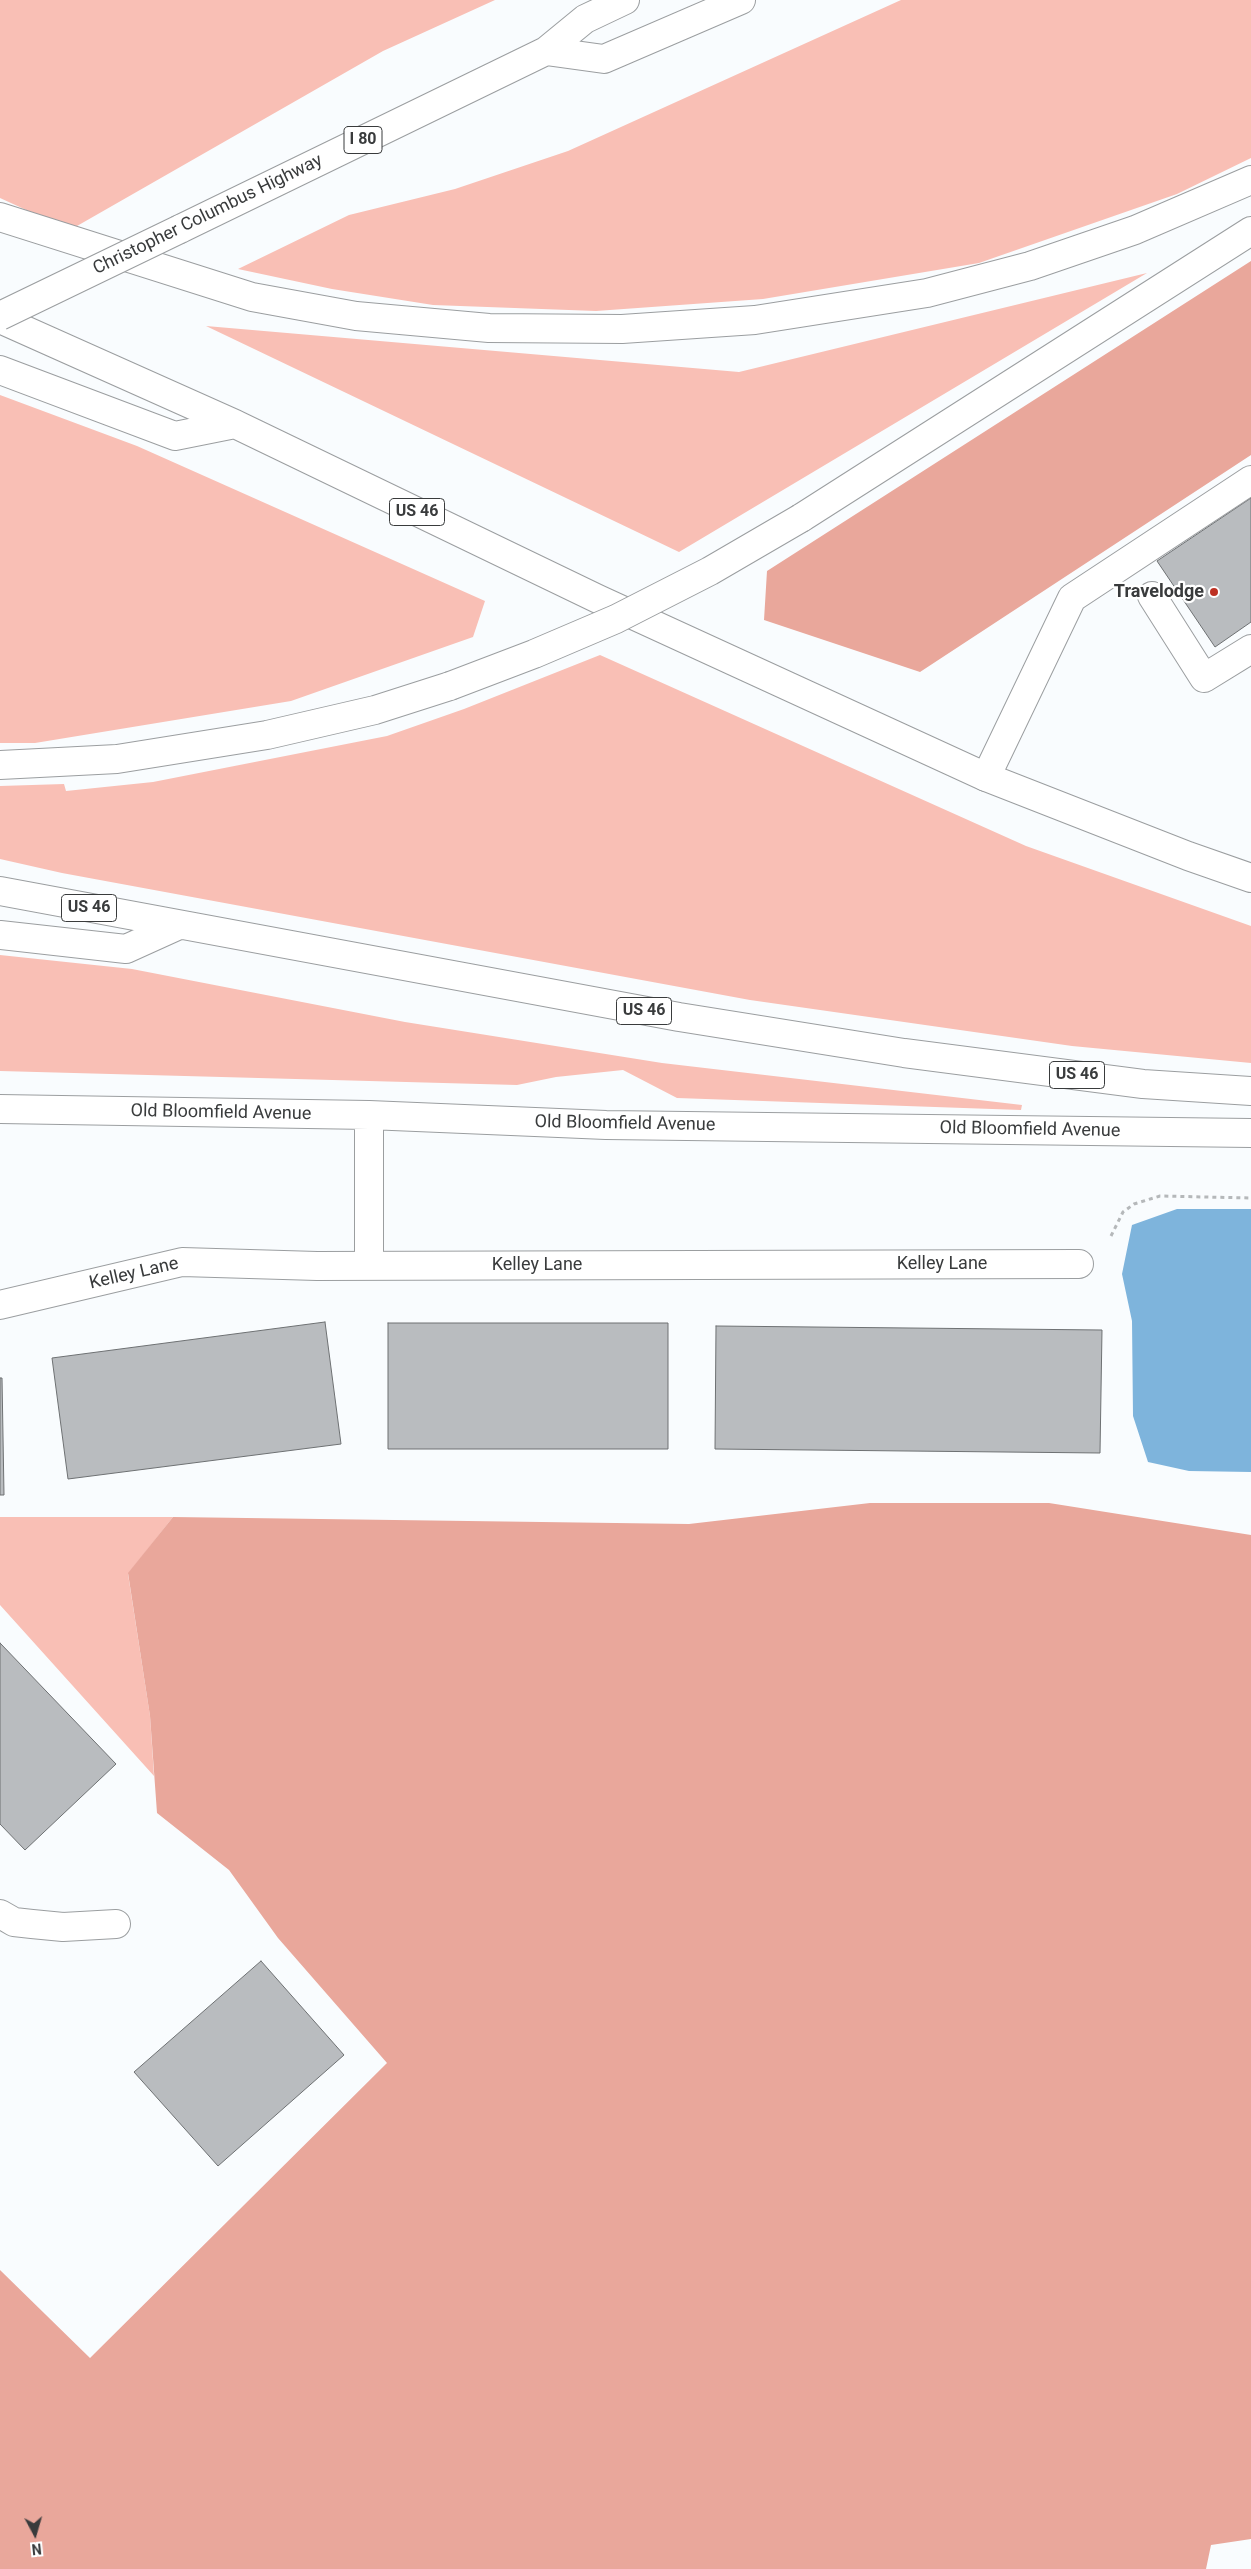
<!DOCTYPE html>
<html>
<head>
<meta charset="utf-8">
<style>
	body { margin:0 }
	#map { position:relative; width:1251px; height:2569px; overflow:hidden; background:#f9fcfe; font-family:Roboto,sans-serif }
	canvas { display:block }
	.north { position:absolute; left:10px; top:2509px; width:50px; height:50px; -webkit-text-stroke:4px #fff; paint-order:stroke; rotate:174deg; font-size:14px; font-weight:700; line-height:20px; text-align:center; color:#393b3c }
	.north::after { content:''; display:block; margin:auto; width:18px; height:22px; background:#393b3c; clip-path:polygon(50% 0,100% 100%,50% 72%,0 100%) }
</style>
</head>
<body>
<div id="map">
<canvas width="1251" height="2569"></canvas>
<div class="north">N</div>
</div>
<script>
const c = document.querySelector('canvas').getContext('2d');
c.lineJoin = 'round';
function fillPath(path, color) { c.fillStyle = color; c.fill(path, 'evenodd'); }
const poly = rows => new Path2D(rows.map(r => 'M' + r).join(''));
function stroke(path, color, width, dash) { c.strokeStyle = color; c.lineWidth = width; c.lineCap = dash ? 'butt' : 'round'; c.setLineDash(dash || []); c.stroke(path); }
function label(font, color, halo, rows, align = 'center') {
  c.font = font + ' Roboto,sans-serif'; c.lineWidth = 4.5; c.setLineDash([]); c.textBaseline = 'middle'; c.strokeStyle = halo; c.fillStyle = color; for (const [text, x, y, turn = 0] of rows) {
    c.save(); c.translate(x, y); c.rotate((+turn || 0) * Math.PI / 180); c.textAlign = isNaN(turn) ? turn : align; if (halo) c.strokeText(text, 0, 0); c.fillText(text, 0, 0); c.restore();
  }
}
fillPath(poly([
	[0,0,495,0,383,51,70,230,0,198],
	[901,0,1251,0,1251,158,1177,194,979,263,763,299,596,311,433,305,332,289,238,269,349,215,455,189,568,151],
	[1147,273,679,552,206,326,739,372],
	[0,395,137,446,485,601,473,637,291,701,35,743,0,743],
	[600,655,1026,846,1251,926,1251,1063,1072,1046,750,1000,62,873,0,859,0,786,64,784,66,791,153,782,387,736,464,709],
	[0,955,132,969,405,1022,662,1063,1022,1105,1021,1110,677,1098,623,1070,556,1077,517,1085,0,1071],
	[0,1517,173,1517,128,1574,150,1716,154,1776,0,1605]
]), '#f9bfb5');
fillPath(poly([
	[1251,261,1251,455,920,672,764,620,767,571],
	[870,1503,1049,1503,1251,1535,1251,2539,1211,2545,1206,2569,0,2569,0,2270,90,2358,387,2063,278,1938,229,1870,157,1813,150,1716,128,1573,173,1517,689,1524]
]), '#e9a79b');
fillPath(poly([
	[1177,1209,1251,1209,1251,1472,1189,1471,1148,1462,1133,1416,1132,1321,1122,1274,1132,1225]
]), '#7eb4dc');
const building = poly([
	[1251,498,1251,622,1215,647,1157,561,1251,498],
	[325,1322,341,1444,68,1479,52,1358,325,1322],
	[388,1323,668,1323,668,1449,388,1449,388,1323],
	[716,1326,1102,1330,1100,1453,715,1449,716,1326],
	[0,1378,2,1378,4,1495,0,1495,0,1378],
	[0,1643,116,1764,25,1850,0,1824,0,1643],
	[261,1961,344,2055,218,2166,134,2072,261,1961]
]);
fillPath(building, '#b9bcbf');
stroke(building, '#6e7173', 1);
const minor = poly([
	[1152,596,1204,678,1251,649],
	[986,777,1072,598,1251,480],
	[0,1109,369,1115,606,1125,1251,1133],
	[369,1115,369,1265],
	[0,1305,182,1262,317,1266,1079,1264],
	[0,1914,14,1922,32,1924,63,1927,116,1924]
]);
const highway = poly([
	[546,51,604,59,741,0],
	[0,217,252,297,356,316,489,328,622,329,755,320,927,293,1030,266,1135,230,1251,180],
	[180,229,546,51,585,19,625,0],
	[0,319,235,424,598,599,986,777,1188,856,1251,878],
	[0,370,175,436,235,424],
	[801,518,1251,231],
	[0,765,117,759,267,735,375,710,450,686],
	[0,891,679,1017,904,1053,1143,1084,1251,1091],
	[0,935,126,949,179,925]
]);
stroke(minor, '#9b9ea0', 30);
stroke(highway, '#9b9ea0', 30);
stroke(poly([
	[1111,1236,1123,1212,1134,1204,1160,1196,1251,1198]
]), '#b5b8ba', 3, [4, 4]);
stroke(minor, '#fff', 28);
stroke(highway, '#fff', 28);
const highwayBridge = poly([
	[0,316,180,229],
	[450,686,534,654,616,619,710,571,801,518]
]);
stroke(highwayBridge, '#9b9ea0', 30, []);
stroke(highwayBridge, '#fff', 28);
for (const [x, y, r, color] of [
	[1214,592,5,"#bd3022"]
]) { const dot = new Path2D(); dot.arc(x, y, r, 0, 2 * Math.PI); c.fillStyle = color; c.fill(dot); stroke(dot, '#fff', 2); }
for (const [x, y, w] of [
	[363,140,38],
	[417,512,55],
	[89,908,55],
	[644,1011,55],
	[1077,1075,55]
]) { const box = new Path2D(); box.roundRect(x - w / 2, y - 13.5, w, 27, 4); c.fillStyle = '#fff'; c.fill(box); stroke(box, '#393b3c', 1); }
label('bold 16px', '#393b3c', null, [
	["I 80",363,140],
	["US 46",417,512],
	["US 46",89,908],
	["US 46",644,1011],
	["US 46",1077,1075]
]);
label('18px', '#393b3c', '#fff', [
	["Christopher Columbus Highway",208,215,-26],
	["Old Bloomfield Avenue",221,1113,1],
	["Old Bloomfield Avenue",625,1124,1],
	["Old Bloomfield Avenue",1030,1130,1],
	["Kelley Lane",942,1264],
	["Kelley Lane",537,1265],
	["Kelley Lane",134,1274,-13]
]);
label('bold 18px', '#393b3c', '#fff', [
	["Travelodge",1204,592]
], 'right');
</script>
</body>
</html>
